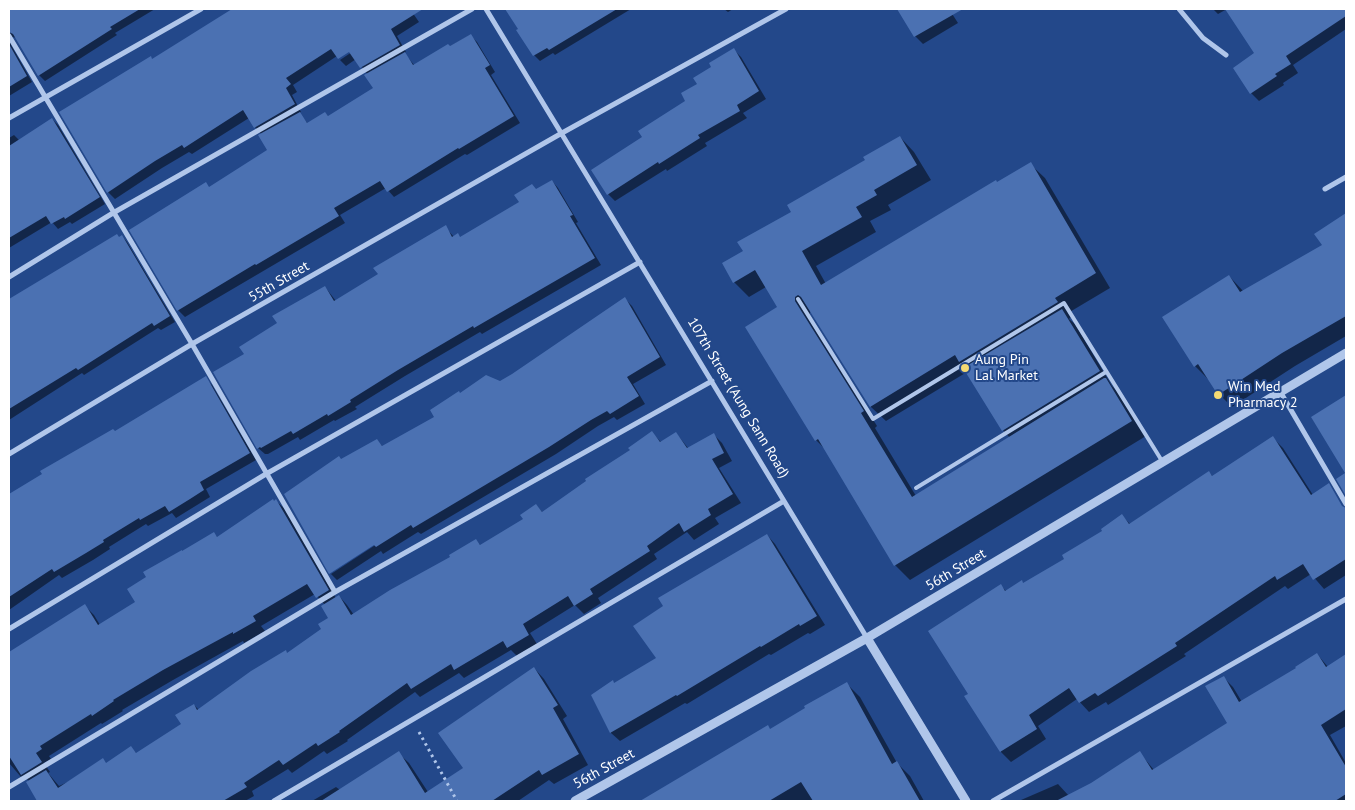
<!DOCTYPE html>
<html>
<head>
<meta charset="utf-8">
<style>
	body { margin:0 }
	#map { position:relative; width:1355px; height:810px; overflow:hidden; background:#23488a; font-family:"PT Sans",sans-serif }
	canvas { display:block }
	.frame { position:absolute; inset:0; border:10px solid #fff; pointer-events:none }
</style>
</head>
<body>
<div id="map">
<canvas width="1355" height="810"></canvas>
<div class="frame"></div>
</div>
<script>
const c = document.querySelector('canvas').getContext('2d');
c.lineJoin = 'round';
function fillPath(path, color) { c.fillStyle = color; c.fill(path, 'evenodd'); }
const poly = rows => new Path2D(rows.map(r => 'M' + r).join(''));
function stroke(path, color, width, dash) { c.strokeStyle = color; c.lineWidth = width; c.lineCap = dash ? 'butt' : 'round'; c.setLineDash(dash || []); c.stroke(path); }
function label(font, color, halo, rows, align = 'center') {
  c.font = font + ' "PT Sans",sans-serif'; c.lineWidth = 4; c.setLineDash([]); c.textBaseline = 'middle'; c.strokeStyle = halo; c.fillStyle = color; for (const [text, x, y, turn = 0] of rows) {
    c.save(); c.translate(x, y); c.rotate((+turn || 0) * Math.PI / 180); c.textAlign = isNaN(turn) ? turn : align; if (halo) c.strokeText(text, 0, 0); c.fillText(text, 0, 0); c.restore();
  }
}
fillPath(poly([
	[9,9,155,9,115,33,117,35,45,81,39,75,17,38,13,37,10,40,11,45,32,82,9,96],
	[234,9,410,9,419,22,397,36,406,52,404,53,415,66,470,35,477,42,495,72,491,75,520,123,467,155,465,154,394,197,386,188,340,215,345,223,185,317,178,310,210,188,269,150,262,135,255,127,249,118,192,154,189,152,162,168,115,199,108,192,153,60],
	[354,48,355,50,340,60,346,66,356,59,368,75,375,89,329,117,325,113,308,124,299,113,301,112,292,95,297,92,293,85,337,56],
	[518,9,631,9,555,55,553,53,540,61,534,55,510,14],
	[724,9,733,9,728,12],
	[899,9,949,9,958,23,923,44,915,36],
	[1213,9,1346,9,1346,29,1293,65,1298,73,1283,83,1284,85,1259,101,1251,93,1234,68,1256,54,1227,9,1218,14],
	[734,50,741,57,766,99,743,113,747,118,705,143,707,146,667,171,666,169,615,201,608,194,644,138,687,101,698,84,713,67],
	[52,119,58,125,105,204,72,224,70,222,58,229,52,222,9,248,9,138,14,135,19,140],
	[900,137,914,152,931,180,888,205,891,210,870,221,876,232,816,266,826,284,1030,164,1045,178,1110,288,1068,313,1071,317,1069,319,1075,324,1112,386,1120,394,1146,436,910,580,895,565,827,451,816,440,779,308,766,287,749,297,734,282,745,252,793,212],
	[811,310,871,407,886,421,967,372,1003,430,1010,438,916,496,875,428,877,426,809,316],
	[552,181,558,188,578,222,576,223,601,265,482,334,480,332,405,376,355,407,357,409,335,421,334,420,300,440,298,437,268,454,265,454,258,448,245,355,278,324,325,287,336,301,379,275,445,227,454,237,460,238,520,202],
	[1345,216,1346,218,1346,336,1295,366,1232,407,1219,394,1209,378,1208,379,1195,366,1229,276,1244,292,1323,246],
	[116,236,119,238,122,236,127,242,175,322,161,330,158,328,84,375,82,373,9,420,9,301],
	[625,299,632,306,666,365,633,384,645,404,617,420,614,417,598,426,556,454,421,534,418,532,383,554,381,551,337,580,331,574,380,542,379,540,331,571,331,573,285,494,377,440,383,447,436,418,461,394,500,383],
	[205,378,212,385,256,460,206,489,210,497,176,518,172,513,148,526,146,524,109,547,110,549,93,560,62,578,59,575,9,610,9,496],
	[1346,396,1346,472,1312,418],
	[652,433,662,443,676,433,688,448,714,435,722,443,732,461,719,468,741,503,715,518,719,524,694,540,687,532,654,554,657,559,598,598,601,603,584,614,575,605,530,633,537,644,517,656,511,650,464,678,459,673,420,697,415,692,347,740,348,741,327,754,324,751,292,773,288,769,252,791,254,796,245,801,39,801,28,782,29,781,24,776,21,777,9,763,9,657,85,606,94,615,100,625,137,603,214,534,218,538,276,501,286,510,336,598,339,596,347,605,354,615,452,557,476,540,481,546,524,520,536,505,543,513,631,450],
	[315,594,325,605,330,618,323,629,288,654,199,710,194,705,182,724,137,754,131,748,107,764,59,786,48,773,50,772,44,763,51,759,49,756,101,723,102,724,123,711,122,710,173,680,243,641,244,643,265,631,261,626],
	[1273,438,1283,448,1313,495,1335,497,1346,514,1346,575,1324,589,1311,574,1288,589,1285,586,1184,654,1186,656,1108,705,1106,702,1089,712,1077,699,1038,726,1046,739,1011,762,1001,752,966,697,970,694,1001,586,1006,591,1024,584,1065,559,1104,532,1122,516,1130,524,1209,472,1213,477],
	[767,535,775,544,825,625,810,634,808,633,771,655,769,654,687,704,685,703,620,741,611,733,592,695,615,684,657,659],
	[1317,654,1328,667,1346,656,1346,726,1330,735,1346,763,1346,801,1021,800,1058,784,1069,796,1092,784,1139,752,1154,770,1229,724,1223,677,1233,687,1242,702,1298,669],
	[534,668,544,679,567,716,563,719,588,765,554,784,549,780,518,801,312,801,336,787,340,790,398,753,409,763,428,792,464,768],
	[847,684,860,697,897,763,910,776,924,801,645,801,771,730]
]), '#0007');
fillPath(poly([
	[9,9,140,9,110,27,112,29,38,76,13,34,9,32],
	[232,9,423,9,391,29,400,45,360,68,349,52,338,59,331,49,286,78,291,84,286,88,295,104,254,128,243,110,184,148,182,145,155,161,107,193,59,112,151,56,152,59],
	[505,9,617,9,549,50,547,48,533,56,516,30,518,29],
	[897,9,963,9,914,37],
	[1225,9,1346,9,1346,16,1286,56,1291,64,1275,74,1277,76,1250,94,1233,68,1254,53],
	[471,34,490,65,485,68,514,116,459,149,458,148,387,192,380,181,334,208,339,216,256,265,255,264,177,311,129,230,206,182,209,187,267,150,258,135,300,112,307,123,325,112,328,116,373,88,364,75,405,52,413,65,448,44,450,46],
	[9,44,27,76,9,87],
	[734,48,759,91,737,105,740,111,698,135,700,138,659,164,658,162,607,195,591,170,642,137,638,131,685,101,681,93,697,84,693,78,711,67,709,63],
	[52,118,100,197,65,219,64,217,51,224,46,216,9,238,9,146],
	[900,136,917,165,874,190,877,195,856,207,862,217,802,251,821,285,996,180,997,182,1031,162,1096,273,1055,298,1058,302,959,362,955,355,870,407,801,297,798,295,795,297,795,301,864,411,861,413,912,497,1104,378,1106,378,1132,421,894,566,818,439,815,441,745,327,777,307,755,270,733,283,722,263,743,251,737,242,791,212,787,205,865,160,863,157],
	[552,180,573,215,570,216,595,258,474,328,473,326,398,370,350,400,351,402,328,416,327,414,293,434,291,431,261,448,260,447,257,449,213,372,244,354,239,347,277,323,272,316,325,286,334,301,378,274,373,268,446,225,452,237,458,233,460,237,519,202,514,195,532,184,536,189],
	[1346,213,1346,316,1282,353,1218,395,1198,364,1194,367,1162,317,1229,275,1240,292,1322,245,1314,234],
	[117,234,119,237,122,235,170,316,154,326,152,323,78,370,76,368,9,409,9,299],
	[625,297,660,357,627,377,639,396,610,414,607,411,591,420,549,447,413,528,411,525,376,547,374,545,329,574,284,494,339,456,341,459,377,439,382,446,434,417,430,410,459,391,460,393,486,375,500,381,512,374],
	[1062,309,1100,371,1002,431,963,368],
	[206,376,250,453,200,482,204,490,190,499,169,512,165,506,140,520,139,518,103,540,104,542,86,553,54,572,52,569,9,597,9,494,42,474,40,471,113,429,115,431],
	[1346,395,1346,496,1336,479,1345,473,1311,417],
	[652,431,660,442,676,432,687,448,714,433,724,453,712,459,733,494,708,509,711,515,684,532,679,523,647,546,650,551,590,589,593,594,574,606,568,596,523,624,529,635,507,648,503,641,454,670,451,664,411,689,407,683,339,731,340,732,318,746,316,743,283,765,279,760,244,783,247,787,223,801,37,801,26,782,46,770,58,788,103,758,106,763,131,746,136,753,181,724,175,715,194,704,197,710,251,671,286,650,287,653,321,629,318,624,328,618,321,606,339,595,351,615,390,590,450,557,449,555,476,539,480,545,523,519,520,515,536,504,542,512,586,481,585,479,630,450,628,448],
	[1273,436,1311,495,1329,483,1342,506,1346,508,1346,559,1313,580,1303,564,1277,580,1275,576,1175,643,1177,646,1098,696,1095,693,1079,703,1069,688,1029,715,1037,729,1000,752,964,696,968,694,928,631,1001,584,1005,591,1022,580,1023,583,1064,559,1062,555,1102,531,1101,529,1122,514,1129,524,1209,471,1212,476],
	[273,499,274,501,276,499,329,590,316,598,307,584,253,616,256,621,233,634,233,632,163,670,113,700,114,701,92,716,91,714,40,746,42,749,36,753,42,762,21,775,9,756,9,652,85,604,98,625,135,602,127,589,146,577,143,572,182,550,182,551,214,532,217,537],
	[767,534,817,616,800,626,799,624,761,647,760,646,677,696,676,695,610,733,591,695,613,680,614,683,656,658,633,626,663,606,658,598],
	[1317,653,1326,667,1346,654,1346,709,1321,725,1346,767,1346,794,1335,801,1056,801,1091,783,1140,751,1152,770,1227,723,1205,686,1224,676,1239,702,1296,668,1295,667],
	[534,667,558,705,553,708,579,754,542,775,539,770,492,801,321,801,399,751,425,793,463,768,438,733],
	[847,682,892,764,897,761,920,801,813,801,801,782,769,801,640,801,768,725,770,729,805,708,804,706]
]), '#4b71b2');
stroke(poly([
	[419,732,457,801]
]), '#b0c6ea', 3, [2.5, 4]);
stroke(poly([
	[798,299,873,419,1064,303,1162,461],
	[916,488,1106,372]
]), '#b0c6ea', 4);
stroke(poly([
	[486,9,867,638],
	[1179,9,1203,38,1226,55],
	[9,36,192,344,335,592],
	[9,118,201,9],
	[1325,189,1346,177],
	[9,277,113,213,472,9],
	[1281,393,1346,504],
	[9,454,192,344,562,133,786,9],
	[9,629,266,474,640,262],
	[9,787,335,592,712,381],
	[274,801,784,501],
	[993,801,1346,599]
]), '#b0c6ea', 5);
stroke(poly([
	[867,638,966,801],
	[575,801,867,638,1346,353]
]), '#b0c6ea', 9);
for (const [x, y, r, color] of [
	[965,368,5,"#f5da73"],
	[1218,395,5,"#f5da73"]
]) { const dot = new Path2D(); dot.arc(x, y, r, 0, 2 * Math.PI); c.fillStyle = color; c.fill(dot); stroke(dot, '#23488a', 2); }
label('14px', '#fff', '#23488a', [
	["55th Street",279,282,-30],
	["107th Street (Aung Sann Road)",738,398,59],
	["56th Street",956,570,-31],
	["56th Street",604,769,-29]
]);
label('14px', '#fff', '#23488a', [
	["Aung Pin",975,360],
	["Lal Market",975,376],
	["Win Med",1228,387],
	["Pharmacy 2",1228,403]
], 'left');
</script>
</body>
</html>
